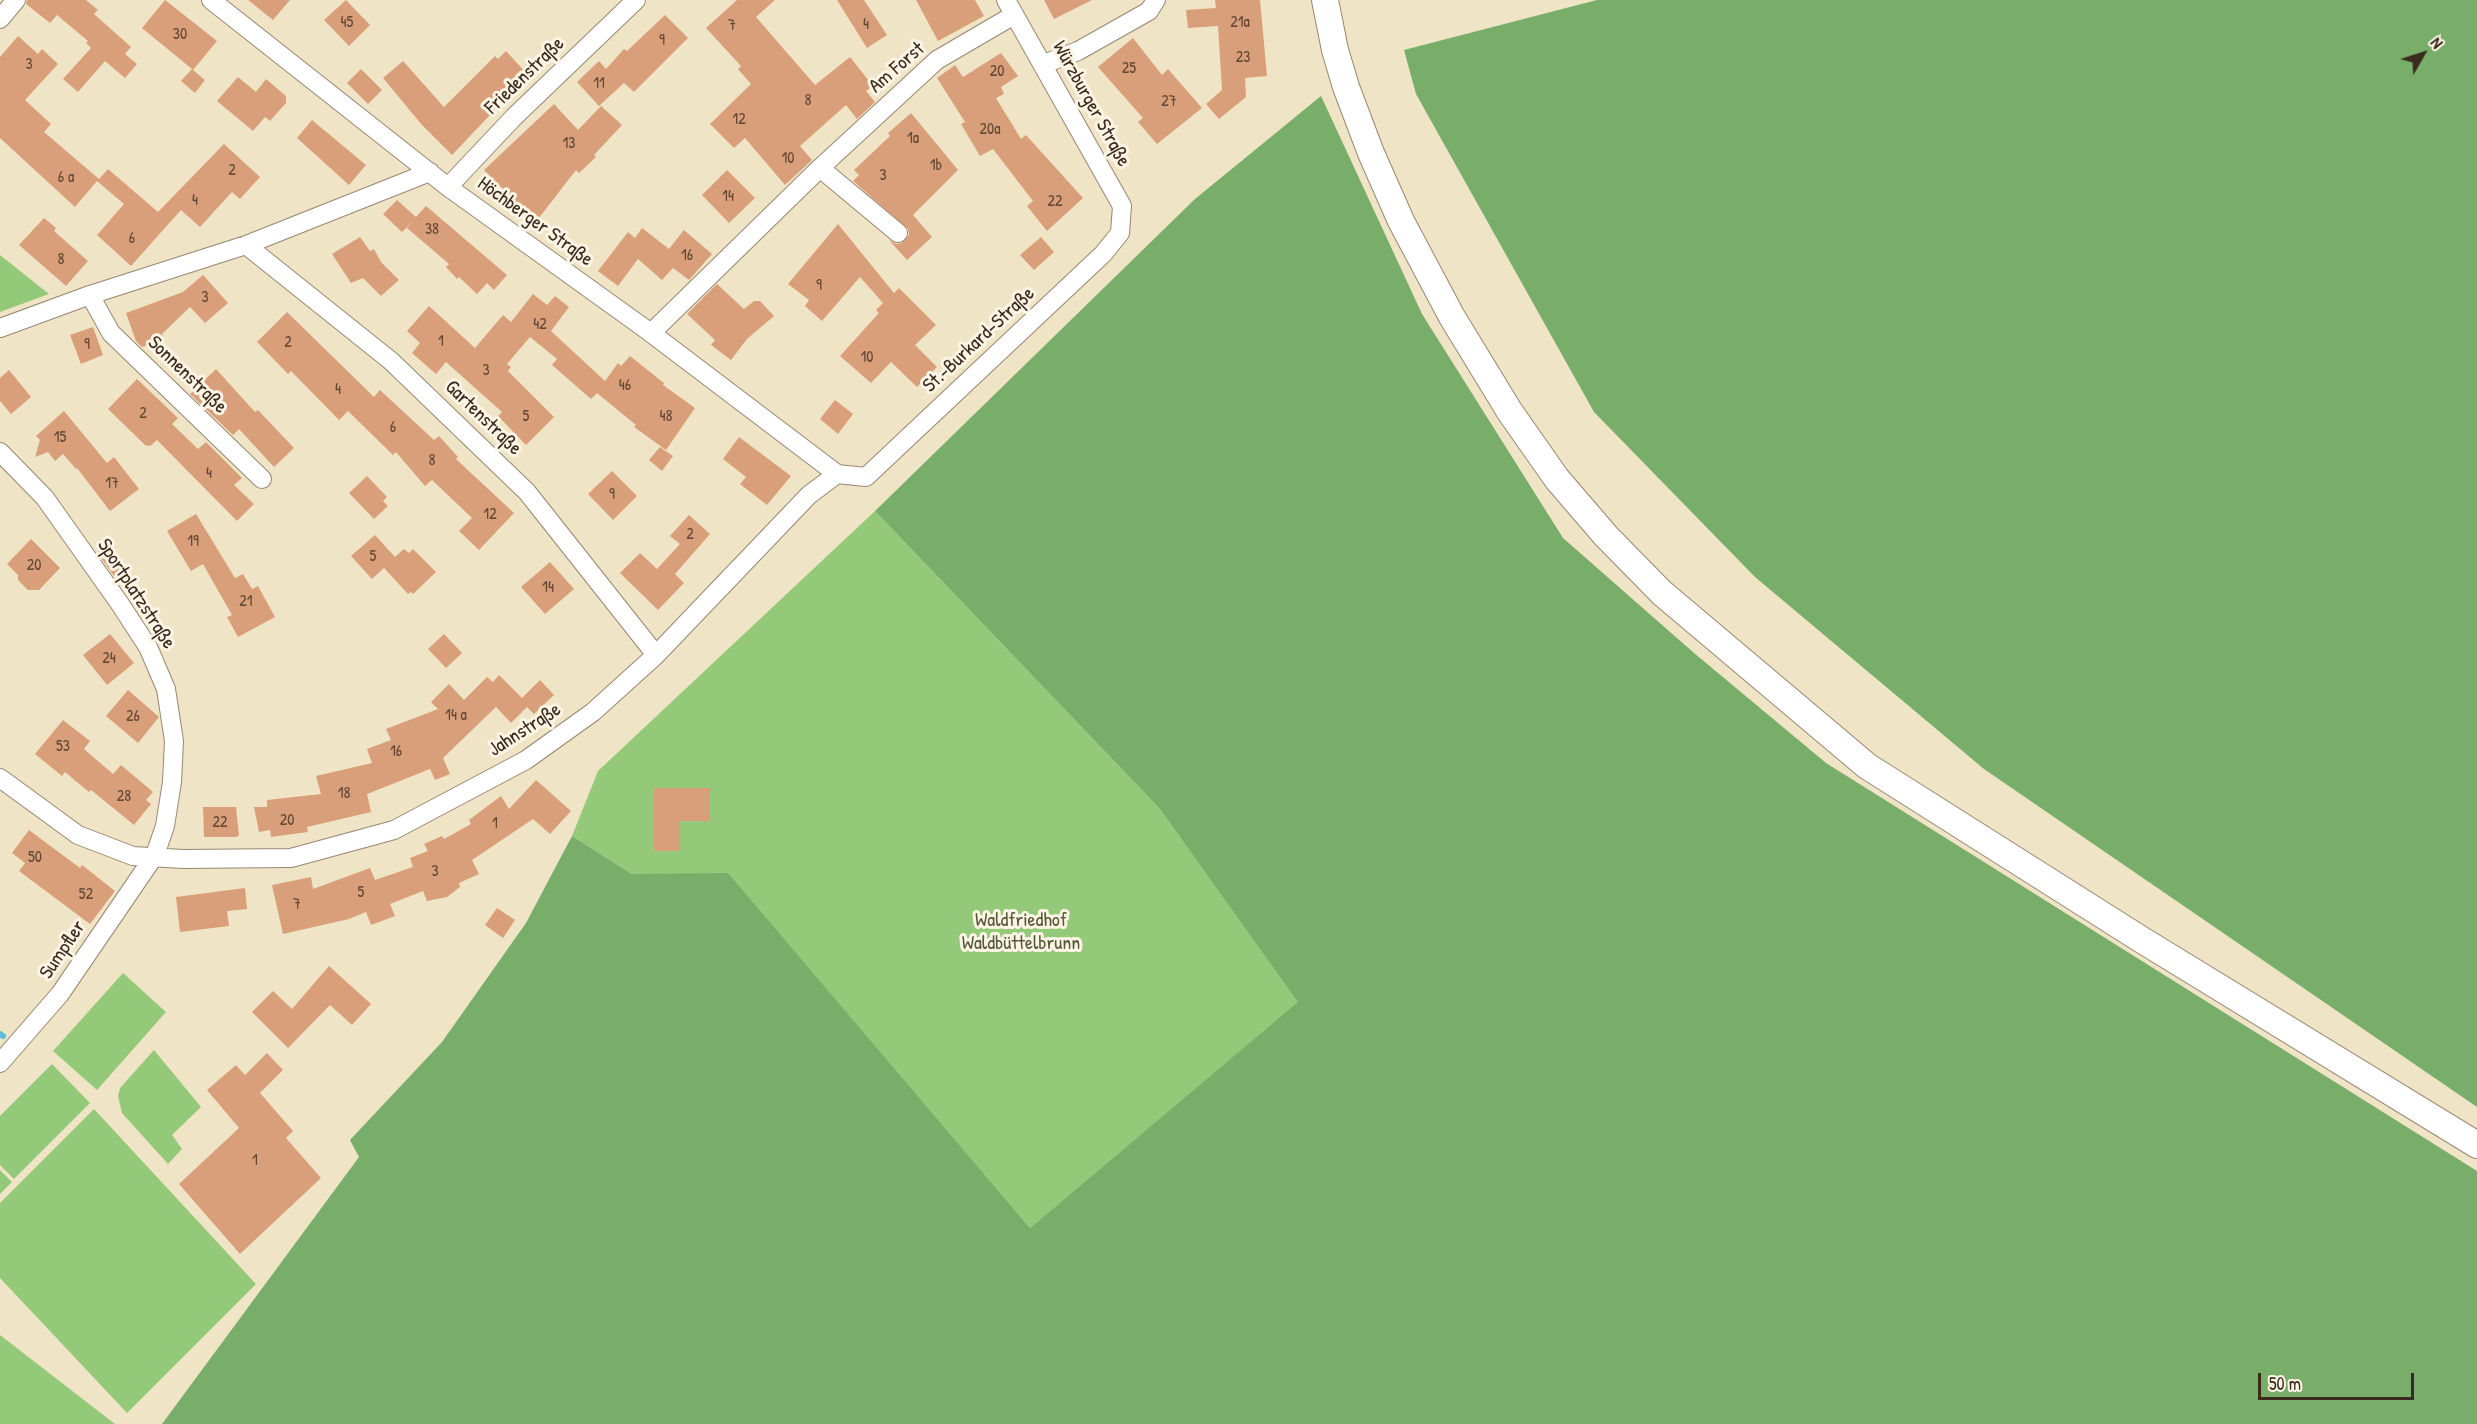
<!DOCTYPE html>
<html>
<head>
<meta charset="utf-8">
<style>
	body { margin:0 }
	#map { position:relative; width:2477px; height:1424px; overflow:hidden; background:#f0e4c6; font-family:"Patrick Hand",sans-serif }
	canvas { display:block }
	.north { position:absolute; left:2393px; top:24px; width:60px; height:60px; -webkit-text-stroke:4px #fcf5e5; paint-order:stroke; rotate:51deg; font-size:16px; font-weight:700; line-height:24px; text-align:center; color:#3b2a1e }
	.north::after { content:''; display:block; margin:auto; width:21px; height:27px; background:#3b2a1e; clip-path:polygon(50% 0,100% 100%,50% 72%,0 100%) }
	.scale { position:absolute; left:2258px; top:1373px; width:156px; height:27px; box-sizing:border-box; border:3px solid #3b2a1e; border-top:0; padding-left:8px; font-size:18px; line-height:21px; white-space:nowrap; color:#3b2a1e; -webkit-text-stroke:4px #fcf5e5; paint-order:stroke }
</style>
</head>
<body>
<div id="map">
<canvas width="2477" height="1424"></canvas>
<div class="north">N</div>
<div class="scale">50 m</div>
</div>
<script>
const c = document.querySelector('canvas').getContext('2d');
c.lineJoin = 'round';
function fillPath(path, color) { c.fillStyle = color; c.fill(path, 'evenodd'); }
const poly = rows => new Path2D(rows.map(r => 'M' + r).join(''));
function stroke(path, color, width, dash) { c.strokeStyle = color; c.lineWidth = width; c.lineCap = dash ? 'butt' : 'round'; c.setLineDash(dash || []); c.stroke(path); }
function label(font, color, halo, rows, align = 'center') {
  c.font = font + ' "Patrick Hand",sans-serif'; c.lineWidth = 6; c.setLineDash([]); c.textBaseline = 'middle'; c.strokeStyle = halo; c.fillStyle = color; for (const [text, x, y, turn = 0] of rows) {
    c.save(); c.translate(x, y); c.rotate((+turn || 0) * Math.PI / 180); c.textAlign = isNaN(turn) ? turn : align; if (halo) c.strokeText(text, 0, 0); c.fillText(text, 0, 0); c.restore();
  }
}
fillPath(poly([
	[0,255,49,294,0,312],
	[875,511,1160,809,1299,1002,1030,1228,728,874,632,874,572,836,598,771],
	[123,973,166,1012,97,1090,53,1051],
	[154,1050,201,1107,172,1135,182,1149,168,1164,122,1113,118,1096,120,1088],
	[52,1064,90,1103,14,1179,0,1165,0,1116],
	[94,1109,256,1284,127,1413,0,1278,0,1203],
	[0,1170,12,1182,0,1194],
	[0,1335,115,1424,0,1424]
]), '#95c97a');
fillPath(poly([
	[1597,0,2477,0,2477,1107,1984,769,1755,577,1594,412,1416,94,1404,50],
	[1321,96,1422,314,1563,538,1694,653,1826,763,2477,1171,2477,1424,162,1424,359,1157,350,1140,442,1042,526,923,572,836,632,874,728,873,1030,1228,1298,1002,1160,809,875,511,1195,199]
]), '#78ad6a');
stroke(poly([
	[0,1034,3,1036]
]), '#60bcde', 6);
fillPath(poly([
	[27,0,86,0,98,10,94,14,131,47,125,54,137,64,125,78,105,61,78,92,63,79,91,48,86,43,88,41,57,15,50,23,26,4],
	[165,0,217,41,193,70,205,80,195,93,181,81,192,69,142,28],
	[248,0,290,0,273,20],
	[346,0,370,25,349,46,324,20],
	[737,0,775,0,756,17,815,85,850,57,873,86,866,91,875,102,857,119,846,105,800,146,812,160,785,185,745,138,734,148,710,124,751,84,738,69,741,66,706,28],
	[837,0,864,0,887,35,867,48],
	[916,0,975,0,984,16,938,41],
	[1044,0,1092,0,1054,19],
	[1215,0,1260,0,1267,76,1245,78,1246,97,1219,119,1206,104,1222,90,1218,26,1188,28,1186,10,1216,8],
	[665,15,688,38,634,92,624,83,599,106,577,82,599,61,606,69,624,49,627,51],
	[18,36,38,54,42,49,58,64,25,100,51,124,44,132,99,179,108,169,158,212,224,144,260,177,240,199,232,192,200,227,181,210,131,266,97,235,124,204,97,181,75,207,0,138,0,57],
	[1133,38,1162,75,1168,69,1202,108,1157,144,1138,122,1143,118,1098,67],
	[506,51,528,75,452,155,422,125,383,78,403,61,444,107,495,56,498,59],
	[1001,53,1018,76,1001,87,1004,94,996,98,1021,139,1026,135,1083,198,1047,231,1027,206,1033,201,993,149,980,156,961,124,965,122,937,78,955,65,963,77],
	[361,69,382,90,368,104,347,83],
	[238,77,256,92,266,79,286,96,286,103,270,121,265,117,253,131,217,101],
	[554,104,578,130,601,106,622,125,594,155,596,157,579,173,576,170,535,223,515,207,518,204,484,170],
	[911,113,958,170,913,215,932,237,907,260,889,240,896,244,902,243,909,235,908,229,853,181,859,175,854,170,890,136,888,133],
	[312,120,366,165,349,185,297,138],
	[727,170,755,198,729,223,702,195],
	[397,200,416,217,426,206,507,275,494,290,487,283,477,294,459,277,457,279,446,267,449,264,407,228,413,221,402,232,383,214],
	[44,218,56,228,54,231,88,261,66,286,19,245],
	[838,224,894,293,899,288,936,325,915,345,937,367,917,387,891,362,871,383,840,356,879,313,876,310,883,303,860,277,822,321,805,306,809,300,788,284],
	[642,228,669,249,684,230,712,254,689,280,673,268,662,280,638,259,618,286,598,271,628,232,635,238],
	[360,237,370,251,374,249,381,262,399,280,381,296,363,278,351,283,332,254],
	[1041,237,1054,252,1034,270,1020,255],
	[203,275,228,303,205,323,190,307,162,334,164,340,142,347,136,341,126,313,183,292],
	[717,284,744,309,754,301,760,301,774,316,747,339,731,360,711,345,715,340,687,314],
	[533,294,547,305,555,296,569,307,551,331,605,381,618,363,621,366,630,356,664,383,663,385,695,408,666,450,634,427,636,425,597,393,591,399,552,365,557,359,530,337,507,364,511,367,508,371,554,417,526,445,498,416,502,412,446,362,436,374,412,353,420,343,407,331,429,306,475,348,503,315,511,322],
	[287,312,374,397,380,390,434,440,439,436,458,457,456,459,514,513,479,550,459,531,472,518,432,480,425,486,396,452,393,455,348,411,339,420,291,371,288,374,257,342],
	[93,327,103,355,81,364,70,335],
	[216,369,255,412,258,410,294,448,274,467,239,429,233,435,190,394],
	[9,370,31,397,11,414,0,401,0,378],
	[137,379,178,418,172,424,198,449,206,442,242,478,234,485,254,504,237,521,157,440,150,446,145,445,108,409],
	[835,400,853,414,838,434,820,419],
	[64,411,107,463,114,457,139,489,110,511,77,468,76,469,63,454,55,461,48,452,35,457,40,440,36,436],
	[739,437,791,476,767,505,740,484,746,477,723,459],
	[660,447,673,456,662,471,649,460],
	[612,471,637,496,613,520,588,494],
	[367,476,387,497,383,501,388,506,374,519,349,493],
	[196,514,235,578,243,574,252,589,258,586,275,617,238,637,227,617,232,615,203,564,191,571,167,531],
	[689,515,710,534,675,574,684,583,658,610,620,573,640,553,657,569,680,544,670,536],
	[375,535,395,557,404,549,409,553,413,549,436,572,413,594,411,592,408,594,384,568,372,579,351,556],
	[31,539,60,568,39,590,28,590,18,580,18,575,7,564],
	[109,543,126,567,114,576,97,552],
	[550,562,574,589,545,614,521,587],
	[110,634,134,663,107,685,83,655],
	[444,634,462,653,446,668,428,649],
	[499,675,522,698,540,680,554,695,534,714,527,707,511,723,496,707,443,758,450,774,435,780,430,769,367,794,371,812,307,827,308,832,271,837,270,830,259,832,254,807,267,807,267,800,321,794,316,776,372,763,367,749,391,740,386,729,438,709,431,702,449,684,464,700,487,677,493,682],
	[128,690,159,717,138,743,106,716],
	[63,720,90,741,84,749,113,774,121,765,153,792,146,800,151,804,134,825,91,790,89,792,65,772,62,776,35,754],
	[536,780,571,811,550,834,533,819,472,860,479,874,459,883,460,887,447,897,427,901,423,891,390,904,395,916,371,925,366,912,349,919,283,934,272,885,311,877,313,889,370,868,375,880,413,867,410,858,428,851,424,844,442,836,444,839,471,824,469,820,501,796,509,809],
	[654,788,710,788,710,821,680,821,680,851,654,851],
	[203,807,236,807,239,835,236,837,204,837],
	[29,830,80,868,82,865,115,891,90,924,19,871,25,863,12,853],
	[245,888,247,909,227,911,229,926,180,932,176,897],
	[497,908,515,920,503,938,485,925],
	[329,966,371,1004,352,1025,330,1005,288,1048,252,1012,273,991,292,1009],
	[267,1053,283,1070,260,1093,293,1131,286,1138,321,1178,240,1254,179,1184,239,1128,207,1090,236,1065,245,1075]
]), '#d99f7a');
const minor = poly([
	[211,0,448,187,651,333,837,474],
	[0,19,16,0],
	[1044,64,1078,51,1149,11,1156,0],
	[820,168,898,233],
	[448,187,514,117,636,0],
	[246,245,391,361,527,492,656,655],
	[90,295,111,333,262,479],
	[0,328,90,295,246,245,430,172],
	[651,333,820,168,937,60,1014,15],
	[0,452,45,498,120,604,148,647,166,689,174,741,172,782,165,826,155,855,60,994,0,1063],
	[837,474,866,477,1103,254,1120,233,1122,206,1006,0],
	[0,778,78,835,133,856,183,859,291,858,394,830,526,760,593,712,656,655,809,495,837,474]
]);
const secondary = poly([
	[1325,0,1335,50,1346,87,1371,153,1401,221,1452,317,1510,412,1557,479,1606,536,1662,593,1867,766,2142,940,2477,1145]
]);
stroke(minor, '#968772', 20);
stroke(secondary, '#968772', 28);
stroke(minor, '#fff', 18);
stroke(secondary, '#fff', 26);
label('16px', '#624735', null, [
	["45",347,23],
	["21a",1240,23],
	["4",866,25],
	["7",732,26],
	["30",180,35],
	["9",662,41],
	["23",1243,58],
	["3",29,65],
	["25",1129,69],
	["20",997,72],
	["11",599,84],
	["8",808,101],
	["27",1169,102],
	["12",739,120],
	["20a",990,130],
	["1a",913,139],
	["13",569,144],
	["10",788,159],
	["1b",936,166],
	["2",232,171],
	["3",883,176],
	["6 a",66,178],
	["14",728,197],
	["4",195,201],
	["22",1055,202],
	["38",432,230],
	["6",132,239],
	["16",687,256],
	["8",61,260],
	["9",819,286],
	["3",205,298],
	["42",540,325],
	["1",441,342],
	["2",288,343],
	["9",87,345],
	["10",867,358],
	["3",486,371],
	["46",625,386],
	["4",338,390],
	["2",143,414],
	["5",526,417],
	["48",666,417],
	["6",393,428],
	["15",60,438],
	["8",432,461],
	["4",209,474],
	["17",112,484],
	["9",612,495],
	["12",490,515],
	["2",690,535],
	["19",193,542],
	["5",373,557],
	["20",34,566],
	["14",548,588],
	["21",246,602],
	["24",109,659],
	["14 a",456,716],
	["26",133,717],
	["53",63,747],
	["16",396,752],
	["18",344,794],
	["28",124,797],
	["20",287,821],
	["22",220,823],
	["1",495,824],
	["50",35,858],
	["3",435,872],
	["5",361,893],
	["52",86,895],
	["7",297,905],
	["1",255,1161]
]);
label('20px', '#3b2a1e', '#fcf5e5', [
	["Am Forst",897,68,-41],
	["Friedenstraße",525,76,-44],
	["Würzburger Straße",1091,104,61],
	["Höchberger Straße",535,222,36],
	["St.-Burkard-Straße",979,340,-43],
	["Sonnenstraße",187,375,44],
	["Gartenstraße",483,418,44],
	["Sportplatzstraße",136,594,57],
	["Jahnstraße",525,730,-33],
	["Sumpfler",63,950,-56]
]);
label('20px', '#565a3a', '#fcf5e5', [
	["Waldfriedhof",1021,921],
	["Waldbüttelbrunn",1021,944]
]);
</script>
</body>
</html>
